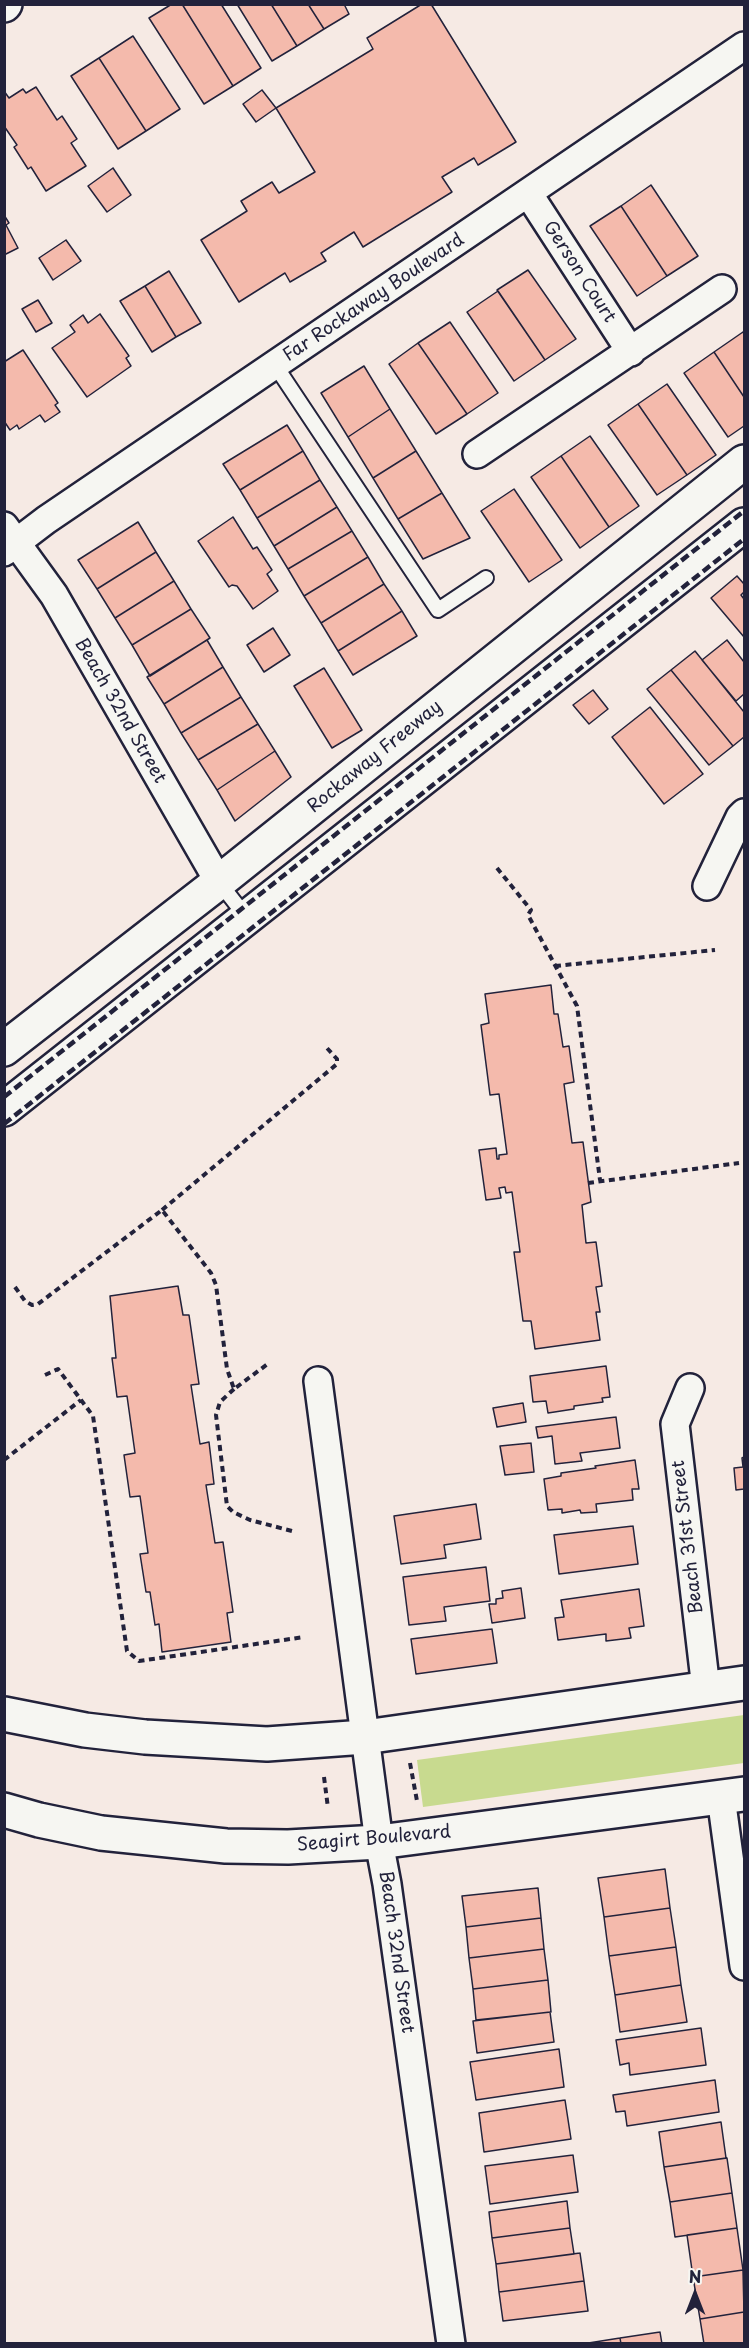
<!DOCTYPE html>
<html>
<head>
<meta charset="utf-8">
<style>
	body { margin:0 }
	#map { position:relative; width:749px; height:2348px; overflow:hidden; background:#f6eae4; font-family:"Playpen Sans",sans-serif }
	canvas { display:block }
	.frame { position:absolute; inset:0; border:6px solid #22223b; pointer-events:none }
	.north { position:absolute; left:665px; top:2264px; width:60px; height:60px; -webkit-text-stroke:4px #f6f6f2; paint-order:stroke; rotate:0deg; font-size:16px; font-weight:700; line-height:24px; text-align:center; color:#22223b }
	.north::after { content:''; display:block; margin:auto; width:21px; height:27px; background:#22223b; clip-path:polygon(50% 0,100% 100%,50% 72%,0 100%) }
</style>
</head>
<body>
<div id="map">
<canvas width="749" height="2348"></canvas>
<div class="frame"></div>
<div class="north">N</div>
</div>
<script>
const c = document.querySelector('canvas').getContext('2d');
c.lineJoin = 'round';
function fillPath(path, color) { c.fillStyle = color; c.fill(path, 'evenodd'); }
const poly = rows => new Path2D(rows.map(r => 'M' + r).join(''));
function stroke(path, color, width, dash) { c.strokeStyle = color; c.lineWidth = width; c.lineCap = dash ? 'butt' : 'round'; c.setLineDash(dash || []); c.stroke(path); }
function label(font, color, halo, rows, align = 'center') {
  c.font = font + ' "Playpen Sans",sans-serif'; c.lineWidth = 5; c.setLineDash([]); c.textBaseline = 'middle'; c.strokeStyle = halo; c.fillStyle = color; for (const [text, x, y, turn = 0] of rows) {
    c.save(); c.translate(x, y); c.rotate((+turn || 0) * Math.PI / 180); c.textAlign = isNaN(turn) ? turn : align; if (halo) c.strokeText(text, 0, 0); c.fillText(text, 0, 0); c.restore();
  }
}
fillPath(poly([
	[744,1715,744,1763,423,1807,417,1760]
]), '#c8da8f');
const building = poly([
	[172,4,182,4,233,86,204,104,149,18,172,4],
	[182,4,221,4,261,68,233,86,182,4],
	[237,4,271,4,297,46,272,61,237,4],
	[271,4,308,4,324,29,297,46,271,4],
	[308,4,344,4,349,14,324,29,308,4],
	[422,4,431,4,516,142,478,165,474,158,442,177,452,192,363,247,354,232,321,253,326,261,290,282,285,273,239,302,201,240,247,211,241,201,272,182,279,193,315,172,276,108,373,49,367,38,422,4],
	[133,36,180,109,146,131,99,58,133,36],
	[99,58,146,131,118,149,71,76,99,58],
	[36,87,57,120,62,116,77,139,71,143,86,166,46,191,31,167,28,169,14,147,17,145,4,126,4,91,9,98,23,89,26,93,36,87],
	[262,90,276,108,256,122,243,104,262,90],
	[113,168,131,195,107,212,88,186,113,168],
	[651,185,698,256,667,276,621,206,651,185],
	[621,206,667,276,637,296,590,226,621,206],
	[4,215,9,223,6,225,18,248,4,255,4,215],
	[66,240,81,261,53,280,39,258,66,240],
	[528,270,576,339,545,360,497,290,528,270],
	[169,271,201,323,176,337,145,286,169,271],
	[145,286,176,337,152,352,120,301,145,286],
	[498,291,545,360,514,381,467,312,498,291],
	[38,300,52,323,36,332,22,309,38,300],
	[100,314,129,356,126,358,131,366,87,397,52,348,75,332,70,325,83,315,88,323,100,314],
	[450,322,498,393,467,414,418,343,450,322],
	[743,332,744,334,744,397,714,352,743,332],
	[418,343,467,414,436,434,389,364,418,343],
	[23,350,58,403,55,405,60,412,45,422,40,415,19,429,17,425,10,430,4,421,4,362,23,350],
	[714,352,744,397,744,426,728,437,684,373,714,352],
	[364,366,390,409,348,437,321,393,364,366],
	[667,384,716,455,687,475,638,404,667,384],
	[638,404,687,475,657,495,608,425,638,404],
	[390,409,416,451,373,478,348,437,390,409],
	[287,425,303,451,240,490,223,464,287,425],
	[590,436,639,506,609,527,561,456,590,436],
	[303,451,320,480,257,518,240,490,303,451],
	[416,451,442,493,398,519,373,478,416,451],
	[561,456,609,527,580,548,531,477,561,456],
	[320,480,337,507,274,546,257,518,320,480],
	[514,489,562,560,529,582,481,511,514,489],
	[442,493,470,538,423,559,398,519,442,493],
	[337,507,352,531,288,569,274,546,337,507],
	[233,517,253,549,257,547,272,570,267,574,278,591,253,609,237,586,232,585,229,587,198,541,233,517],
	[138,522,156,552,97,589,78,560,138,522],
	[352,531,368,557,304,596,288,569,352,531],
	[156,552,174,581,115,618,97,589,156,552],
	[368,557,384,584,321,623,304,596,368,557],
	[737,576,744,584,744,592,741,595,744,599,744,637,711,598,737,576],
	[174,581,191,609,132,645,115,618,174,581],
	[384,584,402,611,338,651,321,623,384,584],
	[191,609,210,638,150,676,132,645,191,609],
	[402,611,417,636,353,675,338,651,402,611],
	[273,628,290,655,264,672,247,645,273,628],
	[207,640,223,667,164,704,147,677,207,640],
	[727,640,744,662,744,694,736,701,702,660,727,640],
	[695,651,744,712,744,737,733,746,671,670,695,651],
	[223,667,241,697,181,733,164,704,223,667],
	[324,668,362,730,332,748,294,686,324,668],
	[671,670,733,746,709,765,647,689,671,670],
	[593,690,608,709,589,724,573,705,593,690],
	[241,697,258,724,198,760,181,733,241,697],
	[650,707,703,774,664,804,612,737,650,707],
	[258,724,275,751,217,790,198,760,258,724],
	[275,751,291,777,235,821,217,790,275,751],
	[551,985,554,1014,558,1014,563,1047,569,1046,574,1082,564,1084,572,1143,583,1142,591,1202,582,1205,586,1243,596,1242,602,1286,596,1287,600,1312,596,1312,600,1340,535,1349,531,1321,523,1321,514,1252,520,1252,512,1192,506,1193,505,1187,499,1188,501,1198,486,1200,479,1150,496,1148,497,1159,499,1159,499,1155,507,1154,499,1094,490,1095,481,1025,489,1023,485,994,551,985],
	[178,1286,183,1315,189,1315,199,1384,191,1385,200,1444,209,1442,214,1484,206,1485,215,1543,223,1542,233,1612,227,1613,231,1642,162,1652,159,1624,155,1625,150,1592,146,1592,140,1554,148,1553,140,1496,130,1497,124,1455,135,1453,127,1396,117,1397,112,1358,116,1358,110,1296,178,1286],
	[606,1366,610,1397,602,1398,603,1402,574,1406,574,1409,548,1413,546,1401,533,1402,530,1376,606,1366],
	[523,1403,526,1422,497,1427,493,1408,523,1403],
	[616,1417,620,1448,580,1453,582,1461,555,1464,552,1436,538,1438,536,1427,616,1417],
	[531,1443,534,1472,505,1475,500,1446,531,1443],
	[744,1457,744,1489,736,1490,734,1468,743,1467,742,1458,744,1457],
	[635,1460,639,1489,632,1489,633,1500,596,1504,597,1512,581,1513,580,1510,562,1513,562,1509,548,1510,544,1479,561,1476,561,1473,596,1468,595,1466,635,1460],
	[476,1504,481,1539,444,1545,446,1558,401,1564,394,1516,476,1504],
	[633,1526,638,1564,559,1574,554,1535,633,1526],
	[486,1567,490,1601,444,1607,446,1621,409,1625,403,1577,486,1567],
	[521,1588,525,1618,492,1623,489,1604,496,1604,496,1599,503,1598,502,1591,521,1588],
	[639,1589,644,1626,629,1628,631,1638,606,1641,606,1634,558,1640,555,1618,564,1617,561,1600,639,1589],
	[492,1629,497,1663,416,1674,411,1639,492,1629],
	[665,1869,670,1908,604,1917,598,1878,665,1869],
	[538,1888,541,1918,466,1927,462,1896,538,1888],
	[670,1908,676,1947,609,1956,604,1917,670,1908],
	[541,1918,544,1949,469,1958,466,1927,541,1918],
	[676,1947,681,1985,615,1995,609,1956,676,1947],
	[544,1949,548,1980,473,1989,469,1958,544,1949],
	[548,1980,551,2012,476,2020,473,1989,548,1980],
	[681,1985,687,2022,620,2032,615,1995,681,1985],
	[550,2012,554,2042,477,2053,473,2021,550,2012],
	[701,2028,706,2065,630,2075,629,2063,620,2065,616,2040,701,2028],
	[559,2049,564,2087,476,2100,470,2062,559,2049],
	[715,2080,719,2112,627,2126,625,2111,616,2112,613,2095,715,2080],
	[565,2100,571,2139,484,2152,479,2113,565,2100],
	[721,2122,726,2158,664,2167,659,2132,721,2122],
	[573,2155,578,2192,490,2204,485,2166,573,2155],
	[727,2158,732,2193,670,2202,664,2167,727,2158],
	[732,2193,737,2228,675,2237,670,2202,732,2193],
	[567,2201,570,2228,492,2238,489,2212,567,2201],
	[570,2228,574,2254,496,2264,492,2238,570,2228],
	[737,2228,743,2270,693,2277,687,2235,737,2228],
	[580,2253,584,2281,499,2292,496,2264,580,2253],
	[743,2270,744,2312,700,2319,693,2277,743,2270],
	[584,2281,588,2311,503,2321,499,2292,584,2281],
	[744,2312,744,2344,704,2344,700,2319,744,2312],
	[660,2332,662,2344,621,2344,620,2338,660,2332],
	[620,2338,621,2344,582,2344,620,2338]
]);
fillPath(building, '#f4baac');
stroke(building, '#22223b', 1.5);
const lane = poly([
	[275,365,438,610,486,578],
	[219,882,247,918]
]);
const street = poly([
	[528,193,631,352],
	[477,454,722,289],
	[4,526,54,595,219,882],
	[4,552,46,520,744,46],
	[707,886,740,817,744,813],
	[318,1381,379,1842,387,1884,451,2344],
	[690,1388,675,1424,706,1689],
	[721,1797,744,1966]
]);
const secondary = poly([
	[4,1049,219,882,744,462],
	[4,1109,744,525]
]);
const primary = poly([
	[4,5,5,4],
	[4,1714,85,1730,145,1737,267,1744,365,1737,744,1683],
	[4,1810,39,1820,101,1833,226,1846,288,1847,379,1842,744,1794]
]);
stroke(lane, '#22223b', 18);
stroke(street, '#22223b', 32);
stroke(secondary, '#22223b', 38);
stroke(primary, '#22223b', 38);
stroke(poly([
	[497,868,531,910,528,915,577,1006,600,1180],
	[555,966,715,950],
	[588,1183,739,1163],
	[162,1210,337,1064,337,1059,326,1047],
	[15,1287,25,1301,32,1305,38,1304,162,1210,211,1273,216,1285,227,1369,234,1389,269,1363],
	[45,1375,58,1369,93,1416,127,1651,139,1661,304,1637],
	[234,1389,220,1402,216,1415,227,1506,233,1512,250,1520,292,1531],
	[4,1460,81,1400],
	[410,1763,417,1801],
	[324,1777,328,1808]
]), '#22223b', 4, [6, 4.5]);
stroke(lane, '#f6f6f2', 14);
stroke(street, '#f6f6f2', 27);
stroke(secondary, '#f6f6f2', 33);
stroke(primary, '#f6f6f2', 33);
stroke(poly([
	[4,1097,744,511],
	[4,1124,744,539]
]), '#22223b', 4.5, [9, 4.5]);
label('18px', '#22223b', '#f6f6f2', [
	["Gerson Court",579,272,57],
	["Far Rockaway Boulevard",374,298,-34],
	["Beach 32nd Street",120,711,60],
	["Rockaway Freeway",375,757,-39],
	["Beach 31st Street",688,1537,-97],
	["Seagirt Boulevard",374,1839,-5],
	["Beach 32nd Street",396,1952,82]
]);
</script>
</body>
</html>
